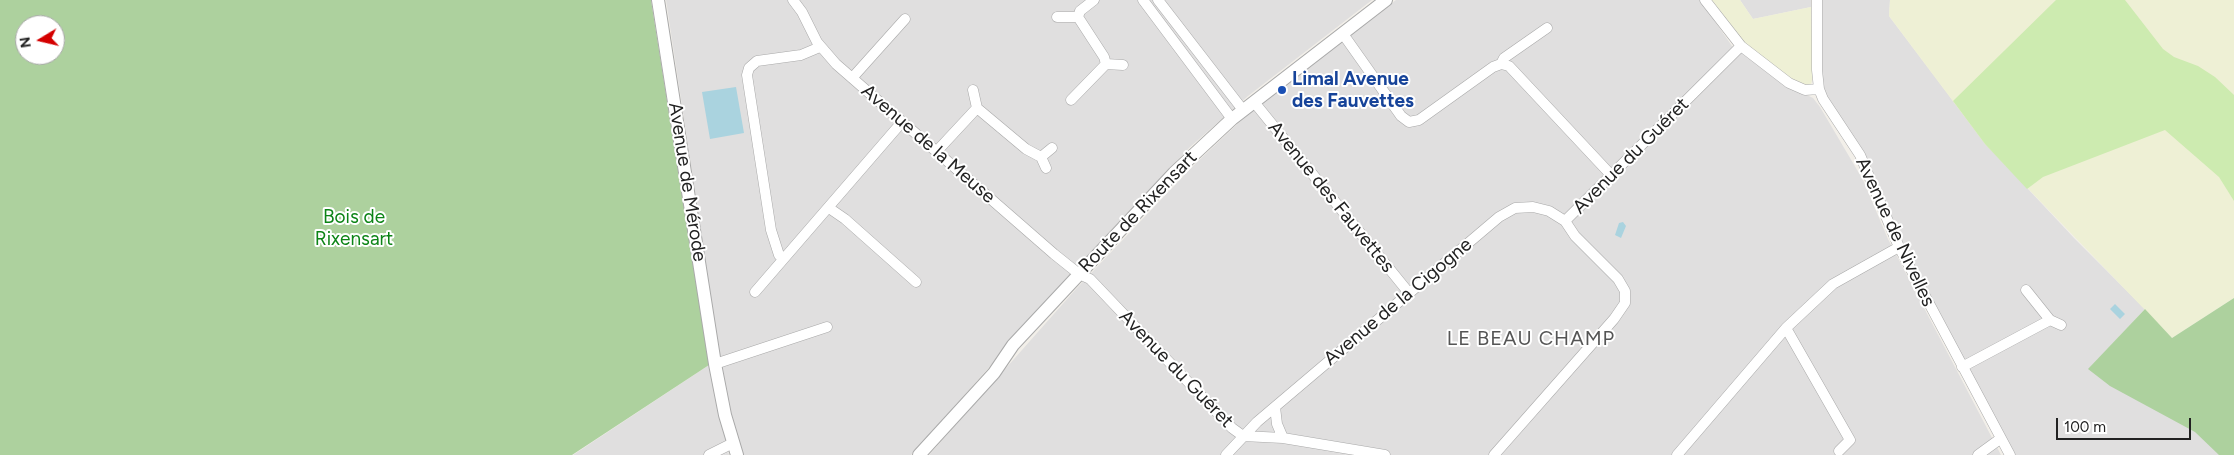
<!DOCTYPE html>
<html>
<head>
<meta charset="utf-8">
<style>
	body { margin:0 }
	#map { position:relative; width:2234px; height:455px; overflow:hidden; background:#f2efe9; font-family:Figtree,sans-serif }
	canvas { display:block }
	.north { position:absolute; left:15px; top:15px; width:50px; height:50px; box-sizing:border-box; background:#fff; border:1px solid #a7a7a7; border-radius:50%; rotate:261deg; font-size:14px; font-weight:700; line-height:20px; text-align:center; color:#222 }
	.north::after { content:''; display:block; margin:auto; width:18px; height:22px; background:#d40000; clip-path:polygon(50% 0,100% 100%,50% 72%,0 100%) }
	.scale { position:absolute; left:2056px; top:418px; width:135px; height:22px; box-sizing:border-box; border:2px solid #222; border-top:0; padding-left:6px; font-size:15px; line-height:18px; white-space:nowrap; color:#222; -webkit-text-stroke:4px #fff; paint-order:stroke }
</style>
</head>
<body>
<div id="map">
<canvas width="2234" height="455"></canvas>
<div class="north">N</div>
<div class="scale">100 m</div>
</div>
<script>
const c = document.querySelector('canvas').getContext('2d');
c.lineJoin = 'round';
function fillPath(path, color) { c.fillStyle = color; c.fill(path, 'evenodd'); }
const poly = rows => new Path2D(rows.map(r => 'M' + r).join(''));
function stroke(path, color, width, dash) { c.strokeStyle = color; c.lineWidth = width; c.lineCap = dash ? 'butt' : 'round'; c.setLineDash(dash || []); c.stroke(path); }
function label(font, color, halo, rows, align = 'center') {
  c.font = font + ' Figtree,sans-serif'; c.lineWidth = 4; c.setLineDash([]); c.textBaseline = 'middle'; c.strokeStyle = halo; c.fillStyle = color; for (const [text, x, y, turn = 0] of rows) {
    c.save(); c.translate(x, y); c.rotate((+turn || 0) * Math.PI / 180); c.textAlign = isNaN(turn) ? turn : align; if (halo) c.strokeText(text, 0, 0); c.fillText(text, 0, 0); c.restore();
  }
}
fillPath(poly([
	[666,0,1372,0,1248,96,1190,147,1114,227,911,455,743,455,731,417,720,358],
	[1396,0,1700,0,1732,46,1781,82,1813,98,1820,107,1863,180,1888,239,2001,455,929,455,1076,289,1194,165,1249,113],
	[1740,0,1811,0,1811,7,1753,19],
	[1820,0,1890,0,1889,16,1985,143,2074,238,2145,309,2089,369,2234,396,2234,455,2014,455,1921,281,1886,208,1871,166,1825,94,1821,68],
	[709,365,729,455,573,455]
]), '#e0dfdf');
fillPath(poly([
	[1707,0,1740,0,1753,19,1811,7,1813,76,1811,84,1804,87,1796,84,1736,40],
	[1890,0,2234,0,2234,298,2172,338,1985,144,1889,16]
]), '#eef0d5');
fillPath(poly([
	[2056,0,2125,0,2163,49,2174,57,2198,66,2215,77,2234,95,2234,201,2219,177,2165,130,2043,177,2027,189,1985,144,1953,101]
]), '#cdebb0');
fillPath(poly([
	[0,0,651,0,709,365,572,455,0,455],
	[25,25,55,25,55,55,25,55],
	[2234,298,2234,455,2219,455,2195,432,2110,386,2088,369,2145,309,2172,338]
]), '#add19e');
fillPath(poly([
	[736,87,744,133,710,139,702,92],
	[1623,222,1626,226,1621,238,1615,235,1619,223],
	[2115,304,2125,314,2120,319,2110,309]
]), '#aad3df');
const minor = poly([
	[793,0,802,12,817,42,836,64,1054,254,1079,274,1090,279,1232,428,1243,436,1283,438,1385,455],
	[1143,0,1232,119],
	[1158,0,1243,110],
	[1705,0,1741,46,1789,83,1805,90,1819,89],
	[1817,0,1817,70,1819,89,1823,99,1860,155,1899,247,2010,455],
	[1057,17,1078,17,1080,11,1094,0],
	[1343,34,1401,116,1409,122,1419,120,1493,67,1501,64,1509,66,1612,176],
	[1106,64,1123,65],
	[1501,64,1504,58,1547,28],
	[853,77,905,19],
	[973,90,977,108],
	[1071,100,1106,64,1104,57,1078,17],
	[1254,102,1409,293],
	[937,151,977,108,1026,149,1041,157,1046,168],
	[1041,157,1052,148],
	[829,208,845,219,916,282],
	[783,258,779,255,771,230,747,75,749,68,757,61,801,55,820,47],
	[2026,290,2050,320,2061,325],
	[755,292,902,122],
	[1786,328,1850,440,1839,451],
	[715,364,827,327],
	[1962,367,2050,320],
	[1275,407,1277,424,1283,438],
	[709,455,733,443],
	[1226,455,1257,422,1499,217,1515,208,1533,207,1549,211,1565,221],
	[1494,455,1614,319,1625,303,1625,291,1618,279,1575,236,1565,221,1741,46],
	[1677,455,1786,328,1833,284,1899,247],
	[1978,455,2000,439]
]);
const tertiary = poly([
	[658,0,715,364,725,415,737,455],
	[919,455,994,373,1013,345,1174,173,1232,119,1386,0]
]);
stroke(minor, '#a9a9a9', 11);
stroke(tertiary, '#a9a9a9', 14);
stroke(minor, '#fff', 10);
stroke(tertiary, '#fff', 12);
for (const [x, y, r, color] of [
	[1282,90,5,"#1a4fb4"]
]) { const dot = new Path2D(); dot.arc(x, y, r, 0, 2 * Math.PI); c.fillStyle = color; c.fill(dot); stroke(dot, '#fff', 2); }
label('bold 19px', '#164399', '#fff', [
	["Limal Avenue",1292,79],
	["des Fauvettes",1292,101]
], 'left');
label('19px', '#222', '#fff', [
	["Avenue de la Meuse",928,144,41],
	["Avenue du Guéret",1631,156,-45],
	["Avenue de Mérode",687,182,81],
	["Avenue des Fauvettes",1331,197,51],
	["Route de Rixensart",1138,212,-46],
	["Avenue de Nivelles",1895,232,65],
	["Avenue de la Cigogne",1398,302,-40],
	["Avenue du Guéret",1176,369,46]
]);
label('19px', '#0c8416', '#fff', [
	["Bois de",354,217],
	["Rixensart",354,239]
]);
c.letterSpacing = '1px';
label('20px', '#555', '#fff', [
	["LE BEAU CHAMP",1531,339]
]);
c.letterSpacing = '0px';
</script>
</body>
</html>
